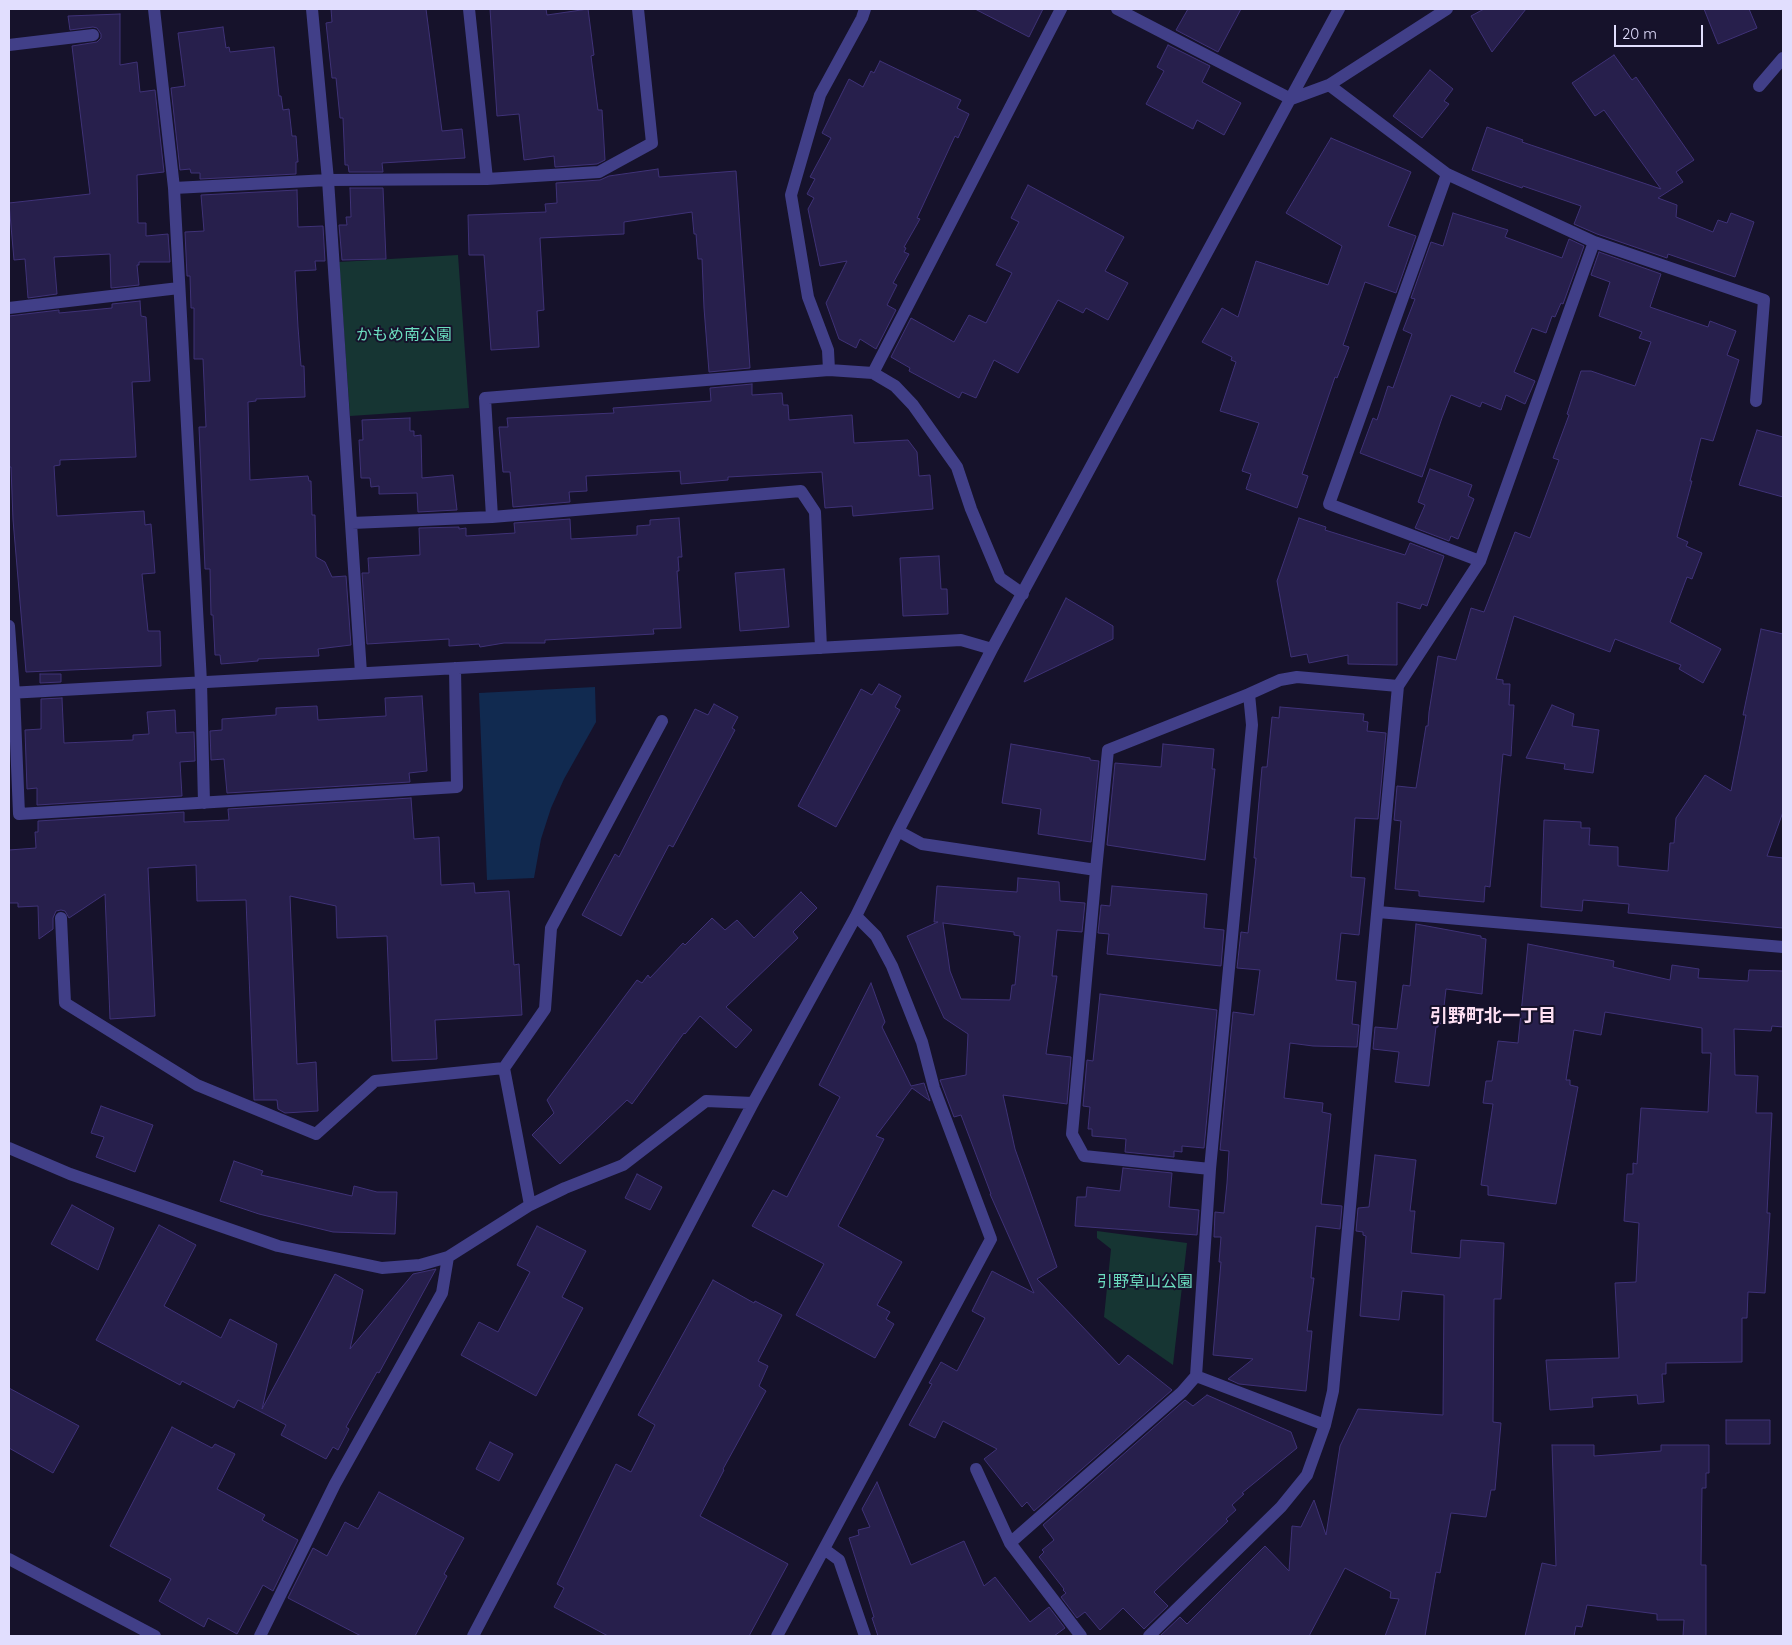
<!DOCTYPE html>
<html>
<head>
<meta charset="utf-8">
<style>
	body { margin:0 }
	#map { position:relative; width:1792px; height:1645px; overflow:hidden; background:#16122b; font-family:Quicksand,sans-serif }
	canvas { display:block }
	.frame { position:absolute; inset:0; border:10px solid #e1defe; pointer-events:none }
	.scale { position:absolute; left:1614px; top:25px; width:89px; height:22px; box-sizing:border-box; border:2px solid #e1defe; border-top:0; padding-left:6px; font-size:15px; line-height:18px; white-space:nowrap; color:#e1defe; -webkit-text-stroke:4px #16122b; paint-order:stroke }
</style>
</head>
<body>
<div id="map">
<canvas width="1792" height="1645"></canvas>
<div class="frame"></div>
<div class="scale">20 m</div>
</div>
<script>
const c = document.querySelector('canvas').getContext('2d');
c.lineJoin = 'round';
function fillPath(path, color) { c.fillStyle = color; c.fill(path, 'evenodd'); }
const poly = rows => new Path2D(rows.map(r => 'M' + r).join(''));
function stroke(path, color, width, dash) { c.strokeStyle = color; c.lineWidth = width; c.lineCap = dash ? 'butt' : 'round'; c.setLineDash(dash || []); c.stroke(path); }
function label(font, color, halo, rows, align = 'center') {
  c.font = font + ' Quicksand,"Noto Sans JP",sans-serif'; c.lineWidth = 4; c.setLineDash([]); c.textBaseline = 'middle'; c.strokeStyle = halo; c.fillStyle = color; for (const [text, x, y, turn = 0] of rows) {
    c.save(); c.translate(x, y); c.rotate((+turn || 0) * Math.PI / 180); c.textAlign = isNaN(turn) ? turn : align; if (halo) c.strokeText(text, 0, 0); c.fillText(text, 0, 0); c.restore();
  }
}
fillPath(poly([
	[458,255,469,408,350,416,339,262],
	[1097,1231,1187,1243,1173,1365,1104,1317,1111,1249,1097,1238]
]), '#163533');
fillPath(poly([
	[595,687,596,722,564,779,551,808,541,839,534,878,487,880,479,693]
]), '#112a50');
const building = poly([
	[331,9,426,9,442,131,462,129,465,158,382,163,383,172,349,172,348,165,345,165,343,118,340,118,336,78,332,78,326,23,332,22,331,9],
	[490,9,546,9,547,15,588,9,594,55,591,56,598,110,602,110,605,160,597,164,555,167,554,156,524,160,519,114,497,116,490,9],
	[975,9,1043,9,1029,37,975,9],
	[1188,9,1241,9,1218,52,1176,30,1188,9],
	[1484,9,1526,9,1492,52,1471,16,1484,9],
	[1704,9,1749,9,1757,28,1718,44,1704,9],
	[120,14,120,65,137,62,140,92,155,90,164,172,137,175,138,223,146,223,146,236,168,234,170,262,139,262,139,265,137,265,139,285,111,288,110,254,54,257,57,294,28,298,25,259,14,260,9,203,90,194,72,46,97,42,101,38,101,34,97,28,93,27,70,30,68,16,120,14],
	[223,27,226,48,229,47,230,52,274,47,279,96,281,96,283,110,289,109,292,136,296,136,298,162,296,162,296,174,200,179,200,173,191,173,190,169,180,170,171,88,185,86,178,33,223,27],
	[1168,45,1210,66,1202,82,1241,103,1224,135,1197,120,1193,129,1146,104,1164,71,1157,67,1168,45],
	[1614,55,1632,80,1636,77,1694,160,1676,172,1683,182,1658,198,1677,205,1676,217,1713,232,1718,220,1727,223,1731,213,1754,222,1735,277,1668,254,1667,258,1597,234,1574,224,1581,206,1523,186,1522,188,1472,170,1487,127,1523,140,1522,142,1661,189,1604,110,1595,116,1572,83,1614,55],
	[880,61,961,100,957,108,969,114,958,138,955,136,917,218,920,219,904,247,906,248,904,252,909,254,893,283,897,285,887,305,896,310,876,349,860,339,856,348,839,339,826,303,847,261,820,266,808,209,814,198,807,194,815,179,810,177,831,138,822,133,849,79,863,87,871,71,874,73,880,61],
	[1430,70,1453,89,1444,101,1449,104,1422,138,1393,116,1430,70],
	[1331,138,1411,172,1388,226,1416,236,1396,293,1365,282,1343,345,1349,347,1337,378,1335,377,1302,474,1308,476,1297,508,1246,489,1251,474,1242,471,1259,423,1220,411,1236,362,1231,360,1232,357,1202,342,1222,308,1238,317,1256,261,1328,285,1342,246,1286,213,1331,138],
	[658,169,659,177,736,171,750,368,709,372,704,308,702,259,698,259,696,234,694,234,692,212,624,222,624,234,540,238,544,310,537,311,539,347,491,350,484,255,469,255,468,215,546,212,545,204,557,203,556,183,600,180,609,176,658,169],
	[1028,185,1124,237,1105,271,1128,283,1108,320,1086,308,1083,313,1058,300,1018,373,994,360,976,398,962,392,959,398,909,371,910,368,891,357,911,318,954,342,969,315,986,323,1012,273,996,265,1019,222,1011,218,1028,185],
	[350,188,383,188,386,259,342,260,339,225,347,225,346,217,351,217,350,188],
	[297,190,298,227,323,226,325,261,315,261,316,270,295,271,298,327,301,366,304,366,305,397,256,399,256,401,248,402,250,480,308,476,309,481,311,481,312,515,315,515,316,557,325,562,332,577,346,576,351,645,318,649,319,656,258,659,258,661,221,664,220,655,215,655,213,615,211,615,210,569,205,569,199,427,206,427,203,359,194,359,194,308,191,308,190,276,187,276,185,232,204,231,201,195,297,190],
	[1453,213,1508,230,1505,237,1562,258,1569,239,1584,246,1563,304,1561,303,1555,317,1552,316,1546,333,1532,328,1514,372,1535,381,1525,404,1506,395,1501,410,1482,402,1480,407,1451,395,1442,418,1422,477,1360,453,1373,418,1377,420,1388,386,1393,388,1412,334,1403,330,1415,299,1411,298,1431,242,1443,246,1453,213],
	[1599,252,1661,274,1650,307,1708,327,1710,321,1736,331,1727,355,1739,360,1713,441,1701,438,1690,481,1692,481,1677,537,1688,542,1686,546,1702,553,1692,579,1687,577,1670,622,1721,649,1703,683,1679,669,1681,665,1615,639,1610,652,1514,616,1496,679,1503,680,1503,684,1510,684,1509,705,1514,705,1511,756,1503,754,1490,887,1485,886,1484,902,1419,896,1419,891,1395,889,1401,821,1394,820,1397,786,1416,788,1426,726,1428,726,1429,712,1438,656,1456,660,1471,608,1484,612,1515,532,1530,538,1559,460,1553,458,1569,415,1567,414,1581,371,1591,371,1635,386,1651,342,1639,338,1642,332,1599,316,1610,282,1591,275,1599,252],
	[140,301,141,316,146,317,150,381,132,382,136,457,60,460,60,465,54,466,57,516,144,511,145,525,151,524,155,573,142,574,148,631,160,631,161,666,26,672,13,520,11,467,9,467,9,316,59,310,59,313,112,308,112,304,140,301],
	[752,384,752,395,782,393,783,405,788,405,789,420,852,415,854,443,908,440,917,452,919,476,930,475,933,509,853,516,852,506,825,508,822,472,728,477,728,480,681,484,680,471,586,476,587,491,569,492,570,502,513,507,510,472,503,472,499,427,508,427,507,418,614,413,613,408,711,401,710,388,752,384],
	[410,418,410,431,414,431,414,436,421,435,422,478,453,475,457,510,418,512,417,493,379,494,379,486,371,487,370,478,361,478,359,440,363,440,362,420,410,418],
	[1757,430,1783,437,1783,497,1739,485,1757,430],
	[1430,469,1472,485,1468,496,1474,499,1458,539,1451,536,1449,541,1415,528,1425,505,1418,502,1430,469],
	[679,518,682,557,678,557,679,571,677,571,681,628,653,629,654,634,545,640,545,643,504,643,480,647,479,644,449,646,449,639,367,644,362,573,369,573,368,558,420,555,419,528,459,527,459,529,466,528,466,536,515,533,514,523,570,519,571,539,637,535,637,526,650,525,650,520,679,518],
	[1299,518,1326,527,1325,530,1405,555,1410,543,1444,556,1427,606,1422,604,1420,609,1397,602,1397,665,1348,664,1348,655,1309,663,1307,654,1291,657,1277,581,1299,518],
	[939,556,941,589,947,589,948,614,903,616,900,558,939,556],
	[784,569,789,627,740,631,735,573,784,569],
	[1066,598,1113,626,1113,639,1024,682,1066,598],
	[1761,629,1783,634,1783,812,1767,856,1783,858,1783,928,1628,913,1629,904,1583,900,1582,911,1541,907,1544,820,1581,822,1581,828,1590,828,1589,845,1618,847,1618,866,1668,871,1670,843,1674,843,1676,818,1705,775,1731,791,1746,715,1743,715,1761,629],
	[40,674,61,674,61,682,40,683,40,674],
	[879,684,901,696,895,707,900,710,836,827,798,806,861,689,872,695,879,684],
	[422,696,427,771,409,773,410,782,227,793,224,759,211,760,210,731,222,730,222,719,276,715,276,708,317,706,318,720,386,716,385,698,422,696],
	[62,698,64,743,133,740,133,735,149,734,147,712,175,710,176,733,194,732,195,761,180,762,182,796,37,805,37,788,27,789,25,730,41,729,41,699,62,698],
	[714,704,738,717,732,728,735,730,673,847,669,845,621,936,582,915,615,854,619,857,695,709,708,715,714,704],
	[1552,705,1574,714,1572,726,1599,730,1593,773,1564,769,1565,764,1526,758,1552,705],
	[1280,707,1364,714,1363,721,1368,722,1367,731,1386,733,1378,819,1355,818,1351,877,1365,878,1359,935,1341,933,1336,980,1356,982,1352,1024,1359,1025,1357,1047,1313,1046,1290,1043,1284,1098,1323,1103,1322,1112,1331,1114,1321,1204,1342,1206,1340,1229,1316,1226,1311,1278,1314,1278,1307,1331,1312,1331,1306,1391,1239,1384,1228,1379,1253,1359,1213,1355,1221,1262,1219,1262,1221,1237,1214,1237,1215,1212,1224,1213,1227,1183,1229,1151,1220,1150,1233,1012,1254,1015,1260,970,1237,968,1241,932,1248,933,1256,858,1254,858,1262,767,1267,767,1272,717,1279,718,1280,707],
	[1011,744,1090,758,1090,760,1099,761,1091,842,1038,834,1041,809,1002,803,1011,744],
	[1163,744,1214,749,1212,769,1215,769,1205,860,1107,845,1115,763,1161,767,1163,744],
	[411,798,414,839,439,837,441,885,474,883,475,893,509,891,514,965,519,964,522,1015,435,1020,437,1059,392,1061,387,936,337,938,336,906,290,896,297,1064,316,1062,318,1111,285,1113,278,1109,277,1100,254,1100,246,900,197,901,196,865,148,868,155,1016,110,1019,105,894,69,918,65,911,61,910,56,911,53,918,53,929,39,939,38,906,18,907,18,903,9,903,9,850,36,848,35,832,38,832,38,821,184,812,184,822,229,820,228,809,411,798],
	[1018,878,1059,882,1060,901,1085,903,1082,932,1057,930,1052,976,1057,976,1046,1054,1071,1057,1067,1104,1003,1095,1015,1149,1057,1267,1037,1279,1119,1365,1128,1355,1172,1390,1034,1511,1027,1502,1022,1507,984,1459,997,1449,943,1421,935,1438,909,1425,932,1384,929,1383,941,1362,957,1371,985,1318,972,1311,992,1271,1034,1293,990,1194,991,1194,961,1115,954,1117,940,1080,966,1075,968,1034,944,1018,907,936,938,922,934,922,937,886,1017,892,1018,878],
	[943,923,1014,932,1014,935,1020,936,1015,985,1012,985,1010,1000,961,999,950,971,943,923],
	[1112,886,1207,894,1204,928,1224,930,1221,966,1107,954,1109,934,1098,933,1101,905,1110,906,1112,886],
	[801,892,817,908,793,932,798,938,726,1007,752,1030,736,1048,700,1016,685,1034,684,1033,632,1104,627,1100,560,1164,532,1135,554,1113,547,1100,637,980,642,983,648,975,650,978,683,943,685,945,712,918,725,930,737,920,754,938,801,892],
	[1416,924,1481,936,1481,938,1486,939,1482,994,1446,989,1442,1024,1438,1023,1438,1027,1436,1027,1429,1086,1395,1082,1399,1052,1373,1049,1375,1027,1397,1029,1403,985,1410,986,1416,924],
	[1528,944,1614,961,1613,967,1670,980,1672,965,1699,969,1698,978,1748,981,1749,970,1783,971,1783,1027,1772,1026,1771,1031,1734,1029,1735,1075,1758,1076,1756,1113,1772,1113,1767,1213,1770,1213,1765,1293,1748,1292,1747,1318,1742,1318,1742,1362,1666,1363,1666,1374,1662,1374,1664,1402,1638,1404,1637,1395,1592,1398,1593,1407,1550,1410,1546,1360,1619,1358,1615,1283,1636,1282,1639,1223,1624,1221,1627,1174,1633,1174,1633,1163,1637,1164,1641,1108,1708,1112,1711,1053,1702,1053,1702,1028,1605,1012,1601,1035,1574,1030,1566,1080,1570,1080,1570,1085,1578,1087,1556,1204,1488,1195,1488,1186,1481,1185,1493,1104,1483,1103,1486,1081,1492,1081,1498,1041,1518,1043,1528,944],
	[871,983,885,1022,882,1027,911,1086,924,1083,930,1101,912,1088,876,1136,884,1139,838,1226,902,1262,877,1305,890,1312,886,1319,894,1324,875,1358,796,1315,824,1264,752,1226,773,1190,787,1197,840,1097,819,1085,871,983],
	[1100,994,1217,1010,1204,1148,1182,1146,1182,1152,1174,1151,1174,1157,1125,1152,1126,1139,1092,1136,1092,1129,1088,1129,1090,1107,1083,1106,1087,1060,1093,1061,1100,994],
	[101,1106,153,1125,135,1172,96,1157,104,1137,91,1133,101,1106],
	[1375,1155,1416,1160,1410,1211,1415,1211,1411,1253,1460,1258,1461,1240,1504,1243,1501,1299,1494,1299,1493,1422,1501,1423,1495,1490,1491,1490,1486,1517,1451,1513,1440,1573,1436,1572,1425,1636,1385,1636,1399,1599,1390,1598,1391,1592,1345,1568,1309,1636,1160,1636,1180,1617,1187,1624,1265,1546,1289,1571,1292,1526,1301,1527,1314,1500,1326,1535,1340,1446,1358,1409,1443,1415,1444,1295,1402,1291,1399,1320,1360,1316,1366,1236,1363,1235,1363,1232,1356,1231,1358,1208,1369,1207,1375,1155],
	[234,1161,263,1171,261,1175,352,1196,354,1186,377,1192,397,1192,395,1234,333,1232,259,1214,220,1201,234,1161],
	[1123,1168,1172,1173,1169,1207,1199,1210,1197,1235,1075,1226,1077,1197,1086,1197,1087,1187,1120,1191,1123,1168],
	[637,1174,662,1187,650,1210,625,1198,637,1174],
	[72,1205,114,1228,98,1270,51,1244,72,1205],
	[159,1225,196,1245,164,1306,221,1338,230,1319,277,1344,262,1409,335,1274,363,1290,350,1349,413,1274,436,1269,379,1373,377,1372,346,1427,349,1429,338,1450,333,1447,326,1459,281,1435,286,1425,238,1400,234,1408,182,1381,180,1385,96,1340,159,1225],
	[537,1226,586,1251,562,1297,583,1308,536,1396,461,1355,479,1322,498,1332,530,1272,517,1265,537,1226],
	[713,1280,754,1303,755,1301,782,1315,758,1361,768,1366,759,1386,766,1391,723,1469,724,1470,700,1516,788,1564,749,1636,608,1636,554,1607,564,1588,557,1584,616,1464,631,1472,655,1425,638,1415,713,1280],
	[9,1388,79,1426,53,1473,9,1448,9,1388],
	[1207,1395,1291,1432,1297,1448,1242,1493,1244,1494,1232,1505,1236,1510,1226,1519,1228,1521,1154,1592,1168,1606,1144,1629,1123,1608,1100,1630,1085,1612,1077,1618,1061,1597,1066,1593,1063,1590,1064,1589,1039,1557,1044,1552,1042,1550,1054,1540,1043,1525,1185,1400,1193,1406,1207,1395],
	[1726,1420,1770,1420,1770,1444,1726,1444,1726,1420],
	[172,1427,212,1448,215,1444,235,1454,217,1489,265,1515,262,1520,298,1540,273,1591,263,1585,237,1634,208,1618,204,1627,159,1601,171,1579,110,1546,172,1427],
	[490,1442,513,1454,499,1481,476,1469,490,1442],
	[1552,1445,1594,1445,1594,1456,1661,1451,1661,1445,1709,1445,1709,1473,1706,1473,1706,1488,1702,1488,1701,1565,1706,1565,1706,1636,1683,1636,1684,1620,1657,1620,1657,1614,1587,1605,1582,1627,1576,1626,1574,1636,1525,1636,1542,1563,1556,1566,1552,1445],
	[877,1482,911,1565,964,1541,984,1586,995,1577,1030,1622,1049,1607,1065,1628,1054,1636,878,1636,872,1618,874,1617,849,1538,859,1535,858,1530,870,1527,862,1509,877,1482],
	[379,1492,464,1538,444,1574,447,1576,415,1636,361,1636,288,1598,313,1548,327,1556,345,1522,358,1529,379,1492]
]);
fillPath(building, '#271f4c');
stroke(building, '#3f3277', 1);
stroke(poly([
	[154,9,174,188,201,682,204,803],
	[312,9,328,180,361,673],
	[469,9,487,179],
	[1117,9,1291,99,1329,85,1447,9],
	[9,45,93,35],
	[1329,85,1447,174,1329,504,1480,561],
	[1759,86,1783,58],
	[1447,174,1594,242,1764,300,1756,401],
	[174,188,328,180,487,179,599,172,652,143,638,9],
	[9,308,179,288],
	[829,370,828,350,808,297,791,195,820,95,862,18,865,9],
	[873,373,1061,9],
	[492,517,485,398,829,370,873,373,895,386,913,405,957,467,971,509,1000,578,1023,594],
	[352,523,492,517,801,491,815,512,821,648],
	[9,626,14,693,19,814,457,787,455,668],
	[1398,686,1480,561,1594,242],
	[9,693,961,640,992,649],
	[898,831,922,844,1096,870,1072,1134,1084,1156,1210,1169,1252,725,1249,694,1108,750,1096,870],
	[1378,912,1783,947],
	[61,918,65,1003,197,1085,316,1134,375,1081,504,1068,530,1205],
	[504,1068,545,1009,551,928,662,721],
	[9,1148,70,1174,278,1246,382,1268,420,1265,448,1257,530,1205,565,1188,623,1165,706,1101,753,1103],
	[1210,1169,1196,1376,1325,1425,1333,1391,1398,686,1297,677,1280,680,1249,694],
	[976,1469,1010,1543],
	[824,1549,839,1560,865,1636],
	[9,1559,155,1636],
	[260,1636,335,1484,442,1293,448,1257],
	[473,1636,753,1103,856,916,898,831,992,649,1339,9],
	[777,1636,991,1239,934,1088,922,1042,892,966,876,936,856,916],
	[1081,1636,1010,1543,1182,1392,1196,1376],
	[1149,1636,1281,1507,1307,1475,1325,1425]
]), '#413f88', 12);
label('16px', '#6bddbf', '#16122b', [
	["かもめ南公園",404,335],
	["引野草山公園",1145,1282]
]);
label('bold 18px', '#fee0f3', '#16122b', [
	["引野町北一丁目",1493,1017]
]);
</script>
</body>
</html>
